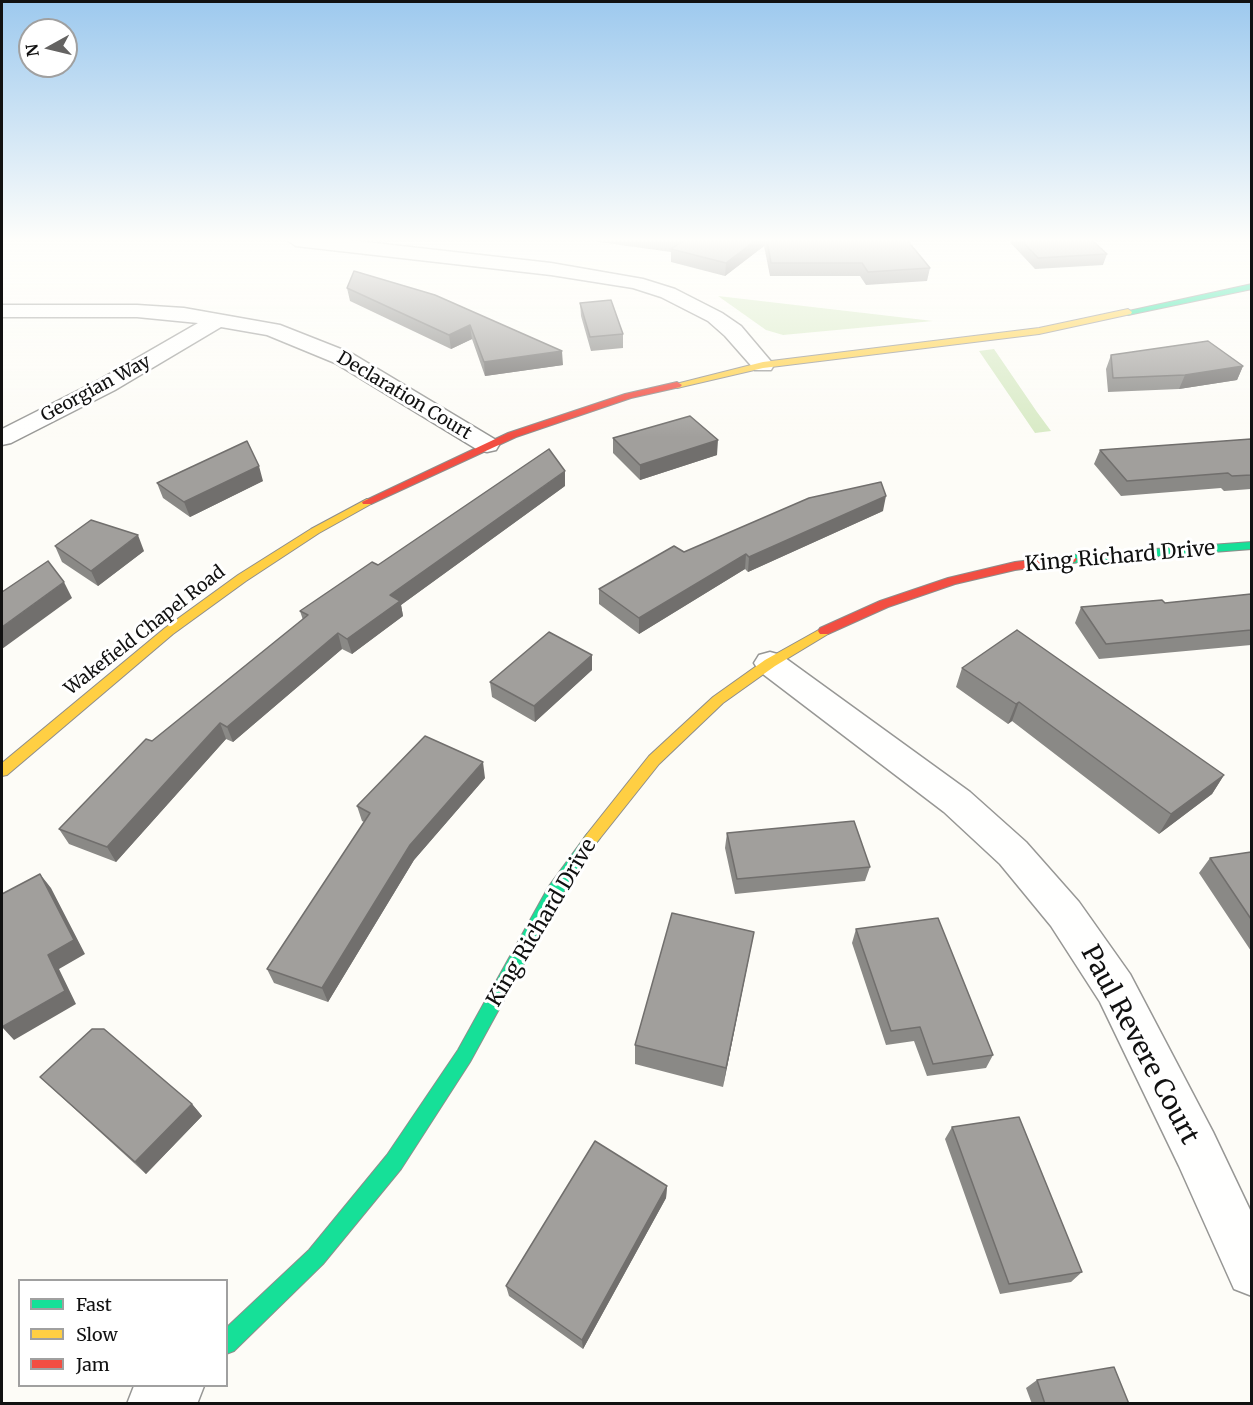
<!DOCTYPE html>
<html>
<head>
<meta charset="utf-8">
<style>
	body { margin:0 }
	#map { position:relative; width:1253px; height:1405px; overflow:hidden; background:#fdfcf7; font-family:Merriweather,serif }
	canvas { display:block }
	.frame { position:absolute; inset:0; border:3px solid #111; pointer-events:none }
	.legend { position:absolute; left:18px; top:1279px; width:210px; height:108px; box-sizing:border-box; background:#fff; border:2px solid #a0a0a0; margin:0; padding:8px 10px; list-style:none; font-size:18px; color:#111 }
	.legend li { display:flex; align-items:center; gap:12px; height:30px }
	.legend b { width:30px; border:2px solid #a0a0a0 }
	.north { position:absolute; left:18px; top:18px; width:60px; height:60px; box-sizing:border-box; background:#fff; border:2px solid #a0a0a0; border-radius:50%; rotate:262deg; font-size:16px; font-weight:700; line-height:24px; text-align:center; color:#111 }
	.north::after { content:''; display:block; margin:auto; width:21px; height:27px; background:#646362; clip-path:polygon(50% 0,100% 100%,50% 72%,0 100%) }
</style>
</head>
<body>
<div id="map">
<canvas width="1253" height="1405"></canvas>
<div class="frame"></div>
<ul class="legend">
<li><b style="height:8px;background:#16e098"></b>Fast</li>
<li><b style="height:8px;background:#ffcf43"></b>Slow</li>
<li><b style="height:8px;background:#f24e42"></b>Jam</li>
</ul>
<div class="north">N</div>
</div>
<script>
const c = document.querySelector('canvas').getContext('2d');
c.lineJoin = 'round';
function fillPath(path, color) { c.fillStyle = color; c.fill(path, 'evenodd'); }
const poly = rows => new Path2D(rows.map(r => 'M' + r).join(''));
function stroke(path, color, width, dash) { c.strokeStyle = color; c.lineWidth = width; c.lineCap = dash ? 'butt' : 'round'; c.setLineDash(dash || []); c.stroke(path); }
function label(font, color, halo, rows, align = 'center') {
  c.font = font + ' Merriweather,serif'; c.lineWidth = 6; c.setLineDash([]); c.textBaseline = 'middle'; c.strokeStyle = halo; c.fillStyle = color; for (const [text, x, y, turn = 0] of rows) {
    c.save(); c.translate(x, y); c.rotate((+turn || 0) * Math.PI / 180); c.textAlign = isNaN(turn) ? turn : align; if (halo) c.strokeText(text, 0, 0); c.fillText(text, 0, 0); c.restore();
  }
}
fillPath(poly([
	[718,296,933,321,783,335,766,330],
	[994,349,1037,412,1051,431,1035,433,979,351]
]), '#d8eac5');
const street = poly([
	[287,240,348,240,551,263,643,279,675,289,722,313,741,326,774,365,771,370,755,370,725,336,708,321,661,297,633,288,551,275,296,246,287,240],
	[2,305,137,305,184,308,280,325,351,353,496,440,499,445,496,450,487,452,478,450,335,363,267,335,221,327,115,390,11,443,2,445,2,429,99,380,198,323,137,317,2,317,2,305],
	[770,652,781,655,970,792,1026,842,1079,902,1130,974,1213,1132,1252,1214,1252,1296,1234,1289,1179,1166,1100,1002,1051,926,1000,864,944,812,759,671,754,663,759,655,770,652],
	[134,1386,204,1386,197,1404,127,1404,134,1386]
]);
const fast = poly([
	[1252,284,1252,289,1128,315,1124,312,1252,284],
	[1252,542,1252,549,1071,563,1065,559,1071,555,1252,542],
	[592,832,597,834,600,838,597,842,561,896,470,1062,401,1169,323,1264,234,1351,226,1354,226,1328,309,1250,387,1155,458,1050,549,886,587,834,592,832]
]);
const slow = poly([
	[1128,309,1132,312,1131,314,1039,334,763,368,677,388,672,385,763,362,1039,328,1128,309],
	[367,499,371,500,371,504,319,533,246,581,173,634,7,775,2,776,2,763,165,628,238,575,311,529,367,499],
	[824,627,828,628,830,631,828,634,775,666,723,703,659,764,597,842,592,844,587,842,584,838,587,834,649,756,713,697,765,660,824,627]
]);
const jam = poly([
	[677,382,682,385,680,387,631,398,516,437,371,504,363,504,362,502,508,433,625,394,677,382],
	[1071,555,1077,559,1075,562,1015,570,955,584,888,607,828,634,820,634,818,631,820,628,880,601,948,578,1015,562,1071,555]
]);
stroke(street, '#979795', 3);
stroke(fast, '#8e8d8b', 2);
stroke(slow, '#8e8d8b', 2);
stroke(jam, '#8e8d8b', 2);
fillPath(street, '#fffffe');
fillPath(fast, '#16e098');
fillPath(slow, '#ffcf43');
fillPath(jam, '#f24e42');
fillPath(poly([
	[585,240,907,240,930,268,927,281,866,285,860,276,770,276,764,246,725,276,671,262,671,252],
	[1008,240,1092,240,1107,254,1103,265,1035,269],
	[354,271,563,365,485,376,472,339,451,349,350,301,347,288],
	[580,303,623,334,623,348,591,351,581,316],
	[1111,355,1243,366,1237,380,1179,389,1108,392,1106,369],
	[613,438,717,455,640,480,613,453],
	[1251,439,1251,489,1224,491,1221,488,1121,496,1094,464,1100,450],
	[263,481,190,517,163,498,157,483],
	[565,486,401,605,403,616,352,654,342,649,233,742,226,739,116,862,69,844,59,829,152,741,303,620,300,611,378,565],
	[883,511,748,572,745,569,639,634,599,604,599,589,684,552],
	[55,546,144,551,98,586,62,562],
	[1251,594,1251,645,1099,659,1075,623,1081,607,1165,603],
	[592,655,592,670,535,722,492,697,490,682],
	[962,668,1224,775,1212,794,1159,834,1012,721,1008,724,956,687],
	[485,778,414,860,328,1002,274,983,267,969,364,822,362,821,357,806],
	[727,833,870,867,865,881,735,894,725,848],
	[1251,852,1251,951,1199,873,1210,858],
	[856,929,993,1055,986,1068,927,1076,914,1041,886,1045,852,943],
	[754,932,723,1087,635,1064,635,1045],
	[40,1077,192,1104,202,1116,146,1174,53,1089],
	[952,1127,1082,1272,1071,1282,1000,1294,945,1139],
	[667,1186,666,1198,583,1349,509,1296,506,1286],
	[1037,1380,1129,1404,1032,1404,1026,1388]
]), '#8a8986');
fillPath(poly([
	[756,240,765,240,764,246,725,276,726,263],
	[470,325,472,339,451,349,449,335],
	[562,351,563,365,485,376,484,362],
	[1243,366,1237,380,1179,389,1185,375],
	[718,440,717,455,640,480,640,465],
	[259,466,263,481,190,517,184,502],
	[565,471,565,486,401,605,403,616,352,654,347,639,390,595],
	[886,496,883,511,748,572,749,557],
	[138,535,144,551,98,586,91,571],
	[746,554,745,569,639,634,639,618],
	[64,582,72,598,2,649,2,627],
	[338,633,342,649,233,742,227,727],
	[592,655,592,670,535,722,534,706],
	[1019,702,1012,721,1008,724,1016,704],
	[220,723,226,739,116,862,107,847],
	[483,762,485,778,414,860,328,1002,322,988,410,845],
	[1224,775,1212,794,1159,834,1171,814],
	[40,874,51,888,85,954,59,969,76,1004,14,1040,2,1027],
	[754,932,723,1087,726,1068],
	[192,1104,202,1116,146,1174,135,1162],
	[667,1186,666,1198,583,1349,582,1340]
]), '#716f6d');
const building = poly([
	[677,240,756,240,726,263,671,249,683,241,677,240],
	[767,240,907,240,930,268,868,272,862,263,771,263,767,240],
	[1021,240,1092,240,1107,254,1038,258,1021,240],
	[354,271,435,295,562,351,484,362,470,325,449,335,347,288,354,271],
	[611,300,623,334,590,337,580,303,611,300],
	[1208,341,1243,366,1185,375,1113,378,1111,355,1208,341],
	[690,416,718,440,640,465,613,438,690,416],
	[1251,439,1251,475,1232,476,1228,473,1127,481,1100,450,1251,439],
	[247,441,259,466,184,502,157,483,247,441],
	[549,449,565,471,390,595,400,601,347,639,338,633,227,727,220,723,107,847,59,829,146,739,152,741,308,615,300,611,372,562,378,565,549,449],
	[881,482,886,496,749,557,746,554,639,618,599,589,674,546,684,552,809,498,881,482],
	[91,520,138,535,91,571,55,546,91,520],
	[48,561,64,582,2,627,2,592,48,561],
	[1251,594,1251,630,1106,644,1081,607,1162,600,1165,603,1251,594],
	[1017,630,1224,775,1171,814,1019,702,1016,704,962,668,1017,630],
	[549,632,592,655,534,706,490,682,549,632],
	[425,736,483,762,410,845,322,988,267,969,370,813,357,806,425,736],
	[854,821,870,867,737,879,727,833,854,821],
	[1251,852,1251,919,1210,858,1251,852],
	[40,874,74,940,48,955,65,991,2,1027,2,894,40,874],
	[672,913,754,932,726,1068,635,1045,672,913],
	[938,918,993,1055,933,1064,920,1027,891,1031,856,929,938,918],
	[92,1029,104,1029,192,1104,135,1162,40,1077,92,1029],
	[1019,1117,1082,1272,1009,1284,952,1127,1019,1117],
	[595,1141,667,1186,582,1340,506,1286,595,1141],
	[1114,1367,1129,1404,1045,1404,1037,1380,1114,1367]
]);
fillPath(building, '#a19f9c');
stroke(building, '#716f6d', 1.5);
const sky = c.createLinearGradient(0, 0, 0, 437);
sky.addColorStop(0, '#9dc9ee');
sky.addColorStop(0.55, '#fefefb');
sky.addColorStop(1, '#fefefb00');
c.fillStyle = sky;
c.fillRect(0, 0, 1253, 437);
label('18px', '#111', '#fff', [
	["Georgian Way",96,389,-28],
	["Declaration Court",404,396,31],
	["Wakefield Chapel Road",145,631,-38]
]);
label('21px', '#111', '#fff', [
	["King Richard Drive",1120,557,-5],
	["King Richard Drive",542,923,-59]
]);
label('26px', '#111', '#fff', [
	["Paul Revere Court",1139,1045,62]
]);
</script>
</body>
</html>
